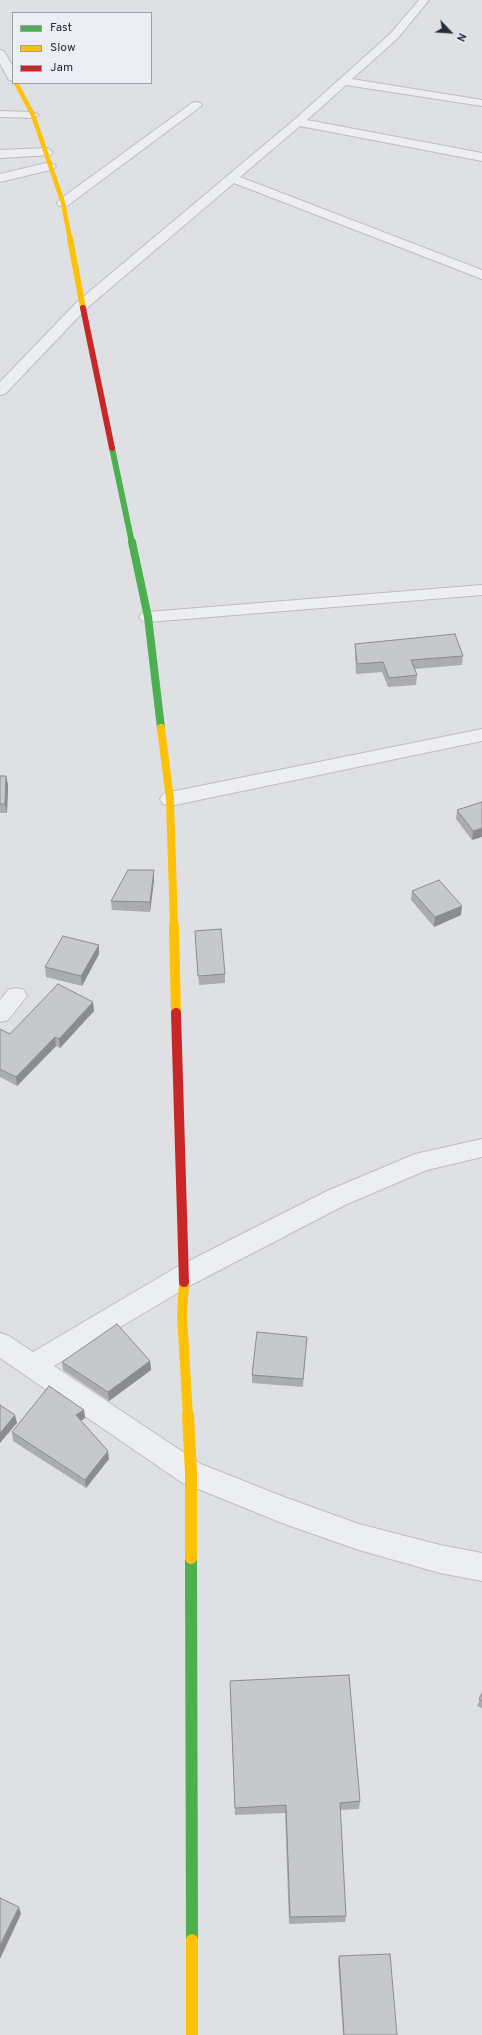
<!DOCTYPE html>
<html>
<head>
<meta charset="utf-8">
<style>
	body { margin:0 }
	#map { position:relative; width:482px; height:2035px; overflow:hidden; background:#dfe0e4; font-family:Overpass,sans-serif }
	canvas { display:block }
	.legend { position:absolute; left:12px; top:12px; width:140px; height:72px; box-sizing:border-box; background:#ebeef4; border:1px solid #9ca0ab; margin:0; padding:5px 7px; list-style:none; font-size:12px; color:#252c3d }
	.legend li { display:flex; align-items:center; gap:8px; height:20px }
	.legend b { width:20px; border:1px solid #9ca0ab }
	.north { position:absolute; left:430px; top:12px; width:40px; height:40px; -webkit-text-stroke:3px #ebeef4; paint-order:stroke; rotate:115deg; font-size:11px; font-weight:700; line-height:16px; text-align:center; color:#252c3d }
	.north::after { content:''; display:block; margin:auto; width:14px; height:18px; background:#252c3d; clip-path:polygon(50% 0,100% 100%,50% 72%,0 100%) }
</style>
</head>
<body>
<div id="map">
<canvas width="482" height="2035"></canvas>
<ul class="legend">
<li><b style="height:5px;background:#4caf50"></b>Fast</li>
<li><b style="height:5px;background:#ffc107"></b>Slow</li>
<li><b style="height:5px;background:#c62828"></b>Jam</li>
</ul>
<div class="north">N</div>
</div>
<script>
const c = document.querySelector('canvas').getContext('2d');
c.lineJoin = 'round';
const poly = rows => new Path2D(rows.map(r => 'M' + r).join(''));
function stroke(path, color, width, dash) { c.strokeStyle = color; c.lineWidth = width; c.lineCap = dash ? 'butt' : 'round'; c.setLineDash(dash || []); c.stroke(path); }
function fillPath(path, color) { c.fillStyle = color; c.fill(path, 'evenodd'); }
const street = poly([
	[419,0,429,0,398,38,352,79,482,100,482,106,346,85,307,120,482,153,482,161,300,126,240,177,482,270,482,279,234,183,87,308,5,394,0,395,0,382,77,302,294,120,390,34,419,0],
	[0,50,4,51,13,67,13,81,9,80,0,64,0,50],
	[196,102,200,103,202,105,200,107,67,206,59,206,57,203,59,200,192,103,196,102],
	[0,111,33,112,39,115,33,118,0,117,0,111],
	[47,148,53,152,51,155,0,158,0,150,47,148],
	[50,162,56,166,54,169,0,182,0,174,50,162],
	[482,585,482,595,148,622,142,621,139,617,142,613,148,612,482,585],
	[482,729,482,741,170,806,163,804,160,799,163,794,170,792,482,729],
	[16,988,24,990,27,996,8,1020,0,1022,0,1000,8,990,16,988],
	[482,1139,482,1157,427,1170,345,1205,193,1284,54,1366,201,1464,284,1497,359,1524,440,1545,482,1553,482,1581,440,1573,359,1550,282,1523,181,1482,0,1358,0,1333,9,1336,33,1352,175,1268,327,1191,415,1154,482,1139]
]);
stroke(street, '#bdbec2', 2);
fillPath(street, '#edeef1');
stroke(poly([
	[112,448,132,543]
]), '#4caf50', 6);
stroke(poly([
	[132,542,148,617,161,728]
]), '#4caf50', 8);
stroke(poly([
	[191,1558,192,1940]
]), '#4caf50', 12);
stroke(poly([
	[16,83,33,115,63,203,70,239]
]), '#ffc107', 4.5);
stroke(poly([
	[70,238,83,308]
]), '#ffc107', 6);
stroke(poly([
	[161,728,170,799,174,927]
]), '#ffc107', 8);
stroke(poly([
	[174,926,176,1013],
	[184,1282,182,1315,188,1416]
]), '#ffc107', 10);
stroke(poly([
	[188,1415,191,1473,191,1558],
	[192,1940,192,2035]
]), '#ffc107', 12);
stroke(poly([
	[83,308,112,448]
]), '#c62828', 6);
stroke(poly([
	[176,1013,184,1282]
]), '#c62828', 10);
fillPath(poly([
	[355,644,463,656,462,665,414,669,417,675,416,685,388,687,382,672,356,674,355,653],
	[0,776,6,776,8,785,7,813,0,813],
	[482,802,472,840,456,819,457,810],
	[154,870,154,880,150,912,112,910,111,901],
	[412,891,461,915,434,927,411,900],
	[195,931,225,974,225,983,199,985],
	[99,945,99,954,82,986,46,977,45,967],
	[93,1002,94,1011,60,1048,56,1046,17,1086,0,1077,0,1029,10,1034],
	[307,1337,303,1387,252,1383,252,1375],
	[150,1361,151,1370,109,1401,63,1370,62,1362],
	[84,1410,85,1418,81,1421,109,1459,86,1488,13,1441,12,1432],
	[230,1690,360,1801,359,1809,340,1810,346,1916,345,1922,289,1924,285,1813,235,1815],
	[482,1693,482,1708,477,1706],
	[339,1956,397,2035,343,2035,338,1961]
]), '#abacaf');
fillPath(poly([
	[6,776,8,785,7,813,5,804],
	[482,828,482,837,472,840,473,831],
	[154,870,154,880,150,912,150,902],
	[462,906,461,915,434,927,435,917],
	[99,945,99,954,82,986,81,976],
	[93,1002,94,1011,60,1048,59,1039],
	[55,1037,56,1046,17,1086,16,1077],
	[150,1361,151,1370,109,1401,108,1392],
	[84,1410,85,1418,78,1423,76,1415],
	[15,1415,17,1423,0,1443,0,1433],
	[108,1451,109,1459,86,1488,85,1480],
	[19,1907,21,1914,0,1959,0,1945]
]), '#8b8c8f');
const building = poly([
	[455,634,463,656,411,660,417,675,389,678,383,662,357,664,355,644,455,634],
	[0,776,6,776,5,804,0,804,0,776],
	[482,802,482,828,473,831,457,810,482,802],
	[128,870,154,870,150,902,111,901,128,870],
	[439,880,462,906,435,917,412,891,439,880],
	[221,929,225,974,198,976,195,931,221,929],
	[63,936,99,945,81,976,45,967,63,936],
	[58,984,93,1002,59,1039,55,1037,16,1077,0,1069,0,1029,10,1034,58,984],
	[117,1324,150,1361,108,1392,62,1362,117,1324],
	[257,1332,307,1337,303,1379,252,1375,257,1332],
	[49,1386,84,1410,76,1415,108,1451,85,1480,12,1432,49,1386],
	[0,1405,15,1415,0,1433,0,1405],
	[349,1675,360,1801,340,1803,346,1916,290,1917,286,1805,235,1808,230,1681,349,1675],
	[482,1693,482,1701,479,1699,482,1693],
	[0,1898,19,1907,0,1945,0,1898],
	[390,1954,397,2035,344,2035,339,1956,390,1954]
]);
fillPath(building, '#c7c8cc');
stroke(building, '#8b8c8f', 1);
</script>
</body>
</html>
